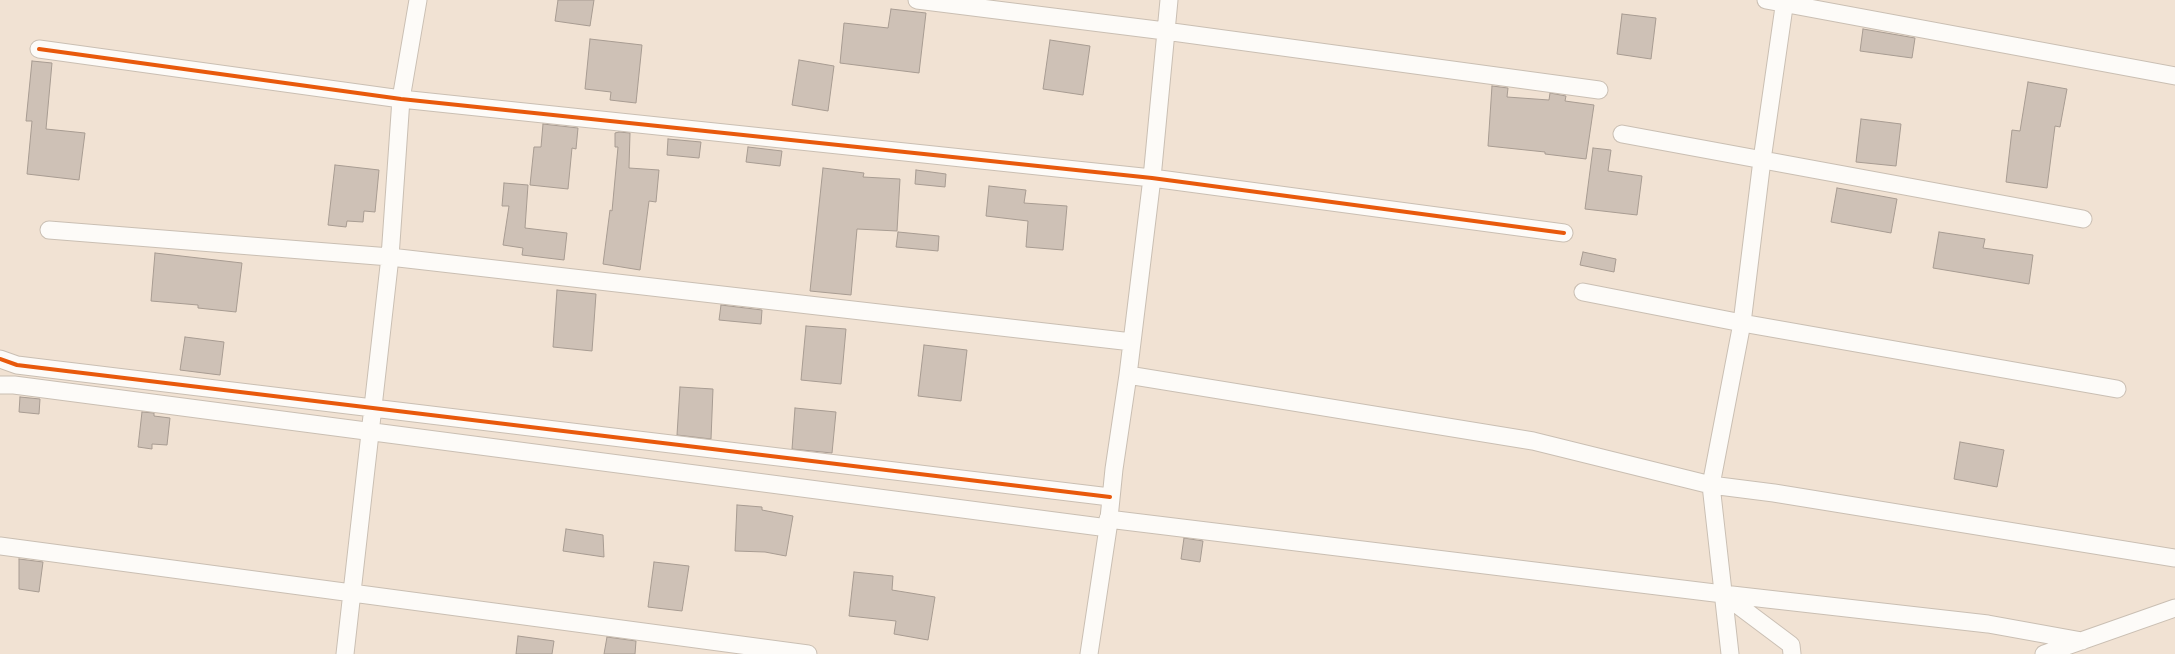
<!DOCTYPE html>
<html>
<head>
<meta charset="utf-8">
<style>
	body { margin:0 }
	canvas { display:block; background:#f1e2d3 }
</style>
</head>
<body>
<canvas width="2175" height="654"></canvas>
<script>
const c = document.querySelector('canvas').getContext('2d');
c.lineJoin = 'round';
function fillPath(path, color) { c.fillStyle = color; c.fill(path, 'evenodd'); }
const poly = rows => new Path2D(rows.map(r => 'M' + r).join(''));
function stroke(path, color, width, dash) { c.strokeStyle = color; c.lineWidth = width; c.lineCap = dash ? 'butt' : 'round'; c.setLineDash(dash || []); c.stroke(path); }
const building = poly([
	[558,0,594,0,590,26,555,21,558,0],
	[891,9,926,13,919,73,840,63,844,23,888,28,891,9],
	[1622,14,1656,18,1651,59,1617,54,1622,14],
	[1863,29,1915,38,1912,58,1860,51,1863,29],
	[590,39,642,45,636,103,610,100,611,92,585,89,590,39],
	[1050,40,1090,46,1083,95,1043,89,1050,40],
	[799,60,834,66,828,111,792,105,799,60],
	[32,61,52,63,46,129,85,133,79,180,27,174,32,121,26,121,32,61],
	[2028,82,2067,89,2060,127,2055,126,2047,188,2006,182,2012,130,2020,131,2028,82],
	[1492,86,1508,88,1507,97,1549,100,1550,93,1566,96,1565,101,1594,105,1586,159,1545,154,1545,152,1488,146,1492,86],
	[1861,119,1901,124,1896,166,1856,162,1861,119],
	[543,124,578,128,576,149,572,148,568,189,530,185,534,147,541,147,543,124],
	[619,132,630,133,629,168,659,170,656,202,649,201,640,270,603,264,610,210,612,211,618,147,615,147,615,133,619,132],
	[668,139,701,142,699,158,667,155,668,139],
	[748,147,782,151,780,166,746,162,748,147],
	[1593,148,1611,150,1608,171,1642,176,1637,215,1585,209,1593,148],
	[335,165,379,170,375,212,364,211,363,222,347,221,346,227,328,225,335,165],
	[823,168,864,173,863,177,900,179,897,231,857,229,851,295,810,291,823,168],
	[916,170,946,174,945,187,915,184,916,170],
	[504,183,528,185,525,228,567,233,564,260,522,255,523,248,503,245,509,206,502,206,504,183],
	[989,186,1026,190,1024,203,1067,206,1063,250,1026,247,1028,221,986,216,989,186],
	[1837,188,1897,199,1891,233,1831,222,1837,188],
	[898,232,939,236,938,251,896,247,898,232],
	[1939,232,1985,239,1983,248,2033,255,2029,284,1933,268,1939,232],
	[1583,252,1616,259,1614,272,1580,265,1583,252],
	[155,253,242,263,236,312,198,308,198,305,151,301,155,253],
	[557,290,596,294,592,351,553,347,557,290],
	[721,305,762,310,761,324,719,320,721,305],
	[806,326,846,329,841,384,801,380,806,326],
	[185,337,224,342,220,375,180,370,185,337],
	[924,345,967,350,961,401,918,396,924,345],
	[680,387,713,389,711,439,677,435,680,387],
	[20,397,40,399,39,414,19,412,20,397],
	[795,408,836,412,832,453,792,449,795,408],
	[142,412,154,413,154,416,170,418,167,445,152,444,152,449,138,447,142,412],
	[1960,442,2004,450,1997,487,1954,479,1960,442],
	[737,505,762,507,762,510,793,516,786,556,765,552,735,551,737,505],
	[566,529,603,535,604,557,563,551,566,529],
	[1184,538,1203,541,1200,562,1181,559,1184,538],
	[19,559,43,562,39,592,19,589,19,559],
	[654,562,689,566,682,611,648,607,654,562],
	[854,572,893,576,892,590,935,597,928,640,894,634,896,621,849,616,854,572],
	[518,636,554,641,552,654,516,654,518,636],
	[607,637,636,641,635,654,604,654,607,637]
]);
fillPath(building, '#cec1b6');
stroke(building, '#a89c92', 1);
const minor = poly([
	[917,0,1165,31,1599,90],
	[1766,0,2175,76],
	[39,49,401,99,1152,178,1564,233],
	[1622,134,2083,219],
	[49,230,390,257,1132,342],
	[1583,292,1742,323,2117,389],
	[0,359,17,365,58,370,1110,497],
	[1128,375,1533,441,1711,485,1774,493,2175,558],
	[0,385,14,385,1108,528],
	[1108,519,1723,594,1988,624,2082,641],
	[0,546,808,654],
	[1723,594,1791,645,1792,654],
	[345,654,390,257,401,99,418,0],
	[1089,654,1108,528,1114,469,1128,375,1152,178,1169,0],
	[1730,654,1711,485,1742,323,1762,160,1785,0],
	[2044,654,2175,608]
]);
stroke(minor, '#cabfb3', 19);
stroke(minor, '#fdfbf8', 17);
stroke(poly([
	[39,49,401,99,1152,178,1564,233],
	[0,359,17,365,58,370,1110,497]
]), '#e8590c', 4);
</script>
</body>
</html>
